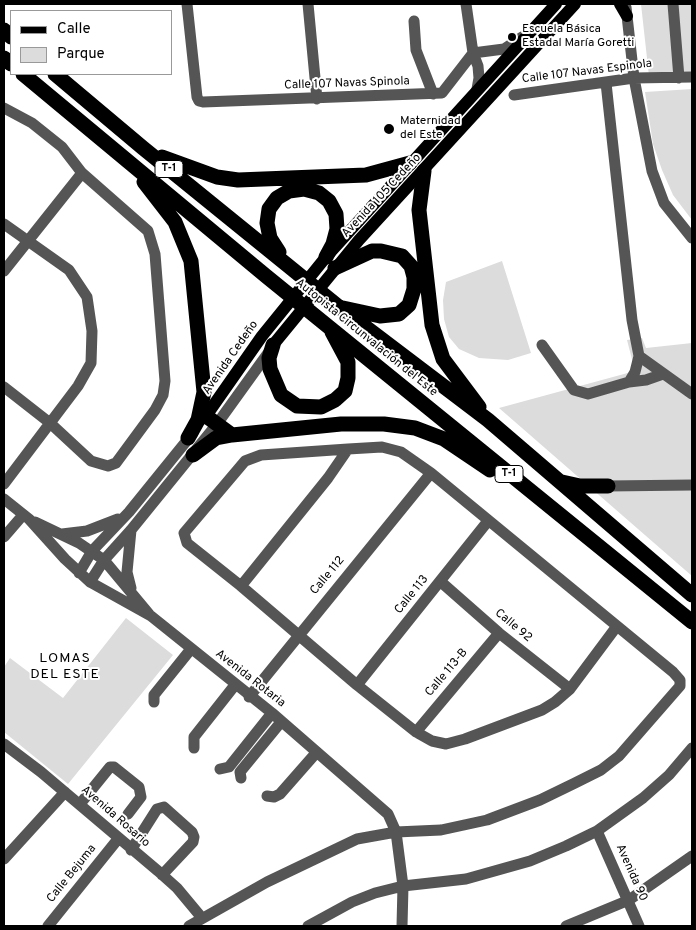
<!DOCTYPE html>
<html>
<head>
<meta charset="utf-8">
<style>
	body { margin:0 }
	#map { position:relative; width:696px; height:930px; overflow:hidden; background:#fff; font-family:Overpass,sans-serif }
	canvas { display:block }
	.frame { position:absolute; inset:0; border:5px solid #000; pointer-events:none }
	.legend { position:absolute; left:10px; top:10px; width:162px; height:65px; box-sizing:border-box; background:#fff; border:1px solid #999; margin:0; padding:6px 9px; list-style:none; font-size:15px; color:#000 }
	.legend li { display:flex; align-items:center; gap:10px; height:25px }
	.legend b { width:25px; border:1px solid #999 }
</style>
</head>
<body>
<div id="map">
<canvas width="696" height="930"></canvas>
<div class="frame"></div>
<ul class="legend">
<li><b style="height:6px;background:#000"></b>Calle</li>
<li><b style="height:14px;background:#dcdcdc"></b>Parque</li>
</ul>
</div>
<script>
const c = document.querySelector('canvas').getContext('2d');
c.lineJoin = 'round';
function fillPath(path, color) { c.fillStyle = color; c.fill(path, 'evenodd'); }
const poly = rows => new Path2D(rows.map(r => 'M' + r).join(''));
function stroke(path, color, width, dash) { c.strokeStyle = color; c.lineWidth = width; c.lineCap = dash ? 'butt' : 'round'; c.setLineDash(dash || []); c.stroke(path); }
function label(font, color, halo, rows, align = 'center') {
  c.font = font + ' Overpass,sans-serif'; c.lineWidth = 4; c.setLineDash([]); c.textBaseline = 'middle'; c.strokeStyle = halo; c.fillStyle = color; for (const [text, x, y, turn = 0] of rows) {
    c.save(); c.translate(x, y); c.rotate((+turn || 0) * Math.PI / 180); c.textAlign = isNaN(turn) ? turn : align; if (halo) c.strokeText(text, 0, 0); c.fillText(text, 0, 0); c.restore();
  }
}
fillPath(poly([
	[641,4,692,4,692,73,649,76],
	[692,89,692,220,673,195,662,170,653,144,645,92],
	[502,261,531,353,508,360,479,358,459,349,449,337,444,319,443,300,446,282],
	[642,338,646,348,692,343,692,576,499,408,635,371,627,340],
	[126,618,173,655,68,784,4,732,4,667,10,658,63,698]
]), '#dcdcdc');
stroke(poly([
	[187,4,197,97,199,101,203,102,442,93,473,53],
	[308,4,317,99],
	[466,4,473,53,478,66,479,78,477,89],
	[673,4,679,78],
	[626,7,634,78,652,171,664,203,692,238],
	[414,21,416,50,433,94],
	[473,53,504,49,522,37],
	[514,95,634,78,692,77],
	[4,108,32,123,62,147,82,173,148,231,155,254,165,381,163,395,155,410,116,463,108,466,91,461,50,423,4,387],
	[4,224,69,270,87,297,92,331,91,363,78,386,4,484],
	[4,271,82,173],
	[542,345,574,390,588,394,629,382,635,372,639,356,632,320,606,83],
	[639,356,692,394],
	[629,382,646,380,663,374],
	[608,486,692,485],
	[4,499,29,519,65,559,90,582,151,616,272,713,388,814,396,832,403,886,402,926],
	[35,522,79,543,104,560,149,614],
	[62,534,87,531,118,519],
	[4,537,23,515],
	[79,573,92,551,129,512,193,433],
	[90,582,104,560,131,530,217,424,271,349],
	[441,582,499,633,570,689],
	[241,586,187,543,184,533,245,461,261,455,348,449],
	[131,588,127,572,131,530],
	[357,685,488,521],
	[249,697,431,473],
	[154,702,154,695,191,649],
	[416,732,499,633],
	[4,744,41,772,158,871,177,888,202,918],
	[194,748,194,737,235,685],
	[220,769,229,767,272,713],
	[241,778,240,772,281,722],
	[267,796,274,797,280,794,316,753],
	[80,804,110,767,114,767,139,787,141,797,128,814],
	[597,831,639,926],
	[131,850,157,809,164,807,192,832,194,837,193,842,162,875],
	[4,859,65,792],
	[48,926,118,839],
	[189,926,267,882,357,839,396,832,441,830,487,820,540,800,575,783,601,770,619,756,680,686,680,680,673,672,431,473,401,452,382,447,348,449,328,478,241,586,357,685,416,732,432,741,446,744,465,739,542,710,555,702,570,689,617,626],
	[308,926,352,902,375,893,403,886,466,879,530,861,566,846,597,831,643,798,669,775,692,748],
	[566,926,629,900,692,856]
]), '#555', 11);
stroke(poly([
	[620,4,627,16],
	[273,345,359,240,575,4],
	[206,416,262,336,326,257,556,4]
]), '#000', 12);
stroke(poly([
	[4,30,11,37],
	[4,58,11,64],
	[23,74,266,276,692,622],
	[55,74,143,148,339,307,488,420,692,595],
	[162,157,217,177,238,180,366,175,410,163],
	[424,171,419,210,432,325,443,359,479,407],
	[144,182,175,222,191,261,204,392,198,420,188,438],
	[279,252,270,238,267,223,269,209,277,198,289,191,304,189,319,193,329,201,336,214,337,229,333,244,326,257],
	[335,268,372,251,381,251,402,256,411,266,414,277,414,289,409,305,399,314,380,316,343,308],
	[273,345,269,358,270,369,281,395,297,406,321,407,335,400,345,391,348,378,348,362,332,332],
	[206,416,232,435],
	[193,455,216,438,232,435,341,424,384,424,415,428,444,439,490,470],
	[562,482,580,486,608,486]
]), '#000', 15);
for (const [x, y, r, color] of [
	[512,37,5,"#000"],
	[389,129,6,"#000"]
]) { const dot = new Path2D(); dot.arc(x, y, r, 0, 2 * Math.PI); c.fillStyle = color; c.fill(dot); stroke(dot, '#fff', 2); }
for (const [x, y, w] of [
	[169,169,28],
	[509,474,28]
]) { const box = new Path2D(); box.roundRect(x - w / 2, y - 8.5, w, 17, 4); c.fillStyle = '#fff'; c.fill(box); stroke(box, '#000', 1); }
label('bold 11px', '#000', null, [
	["T-1",169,169],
	["T-1",509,474]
]);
label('12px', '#000', '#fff', [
	["Escuela Básica",522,30],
	["Estadal María Goretti",522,44],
	["Maternidad",400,122],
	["del Este",400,136]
], 'left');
label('12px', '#000', '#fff', [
	["Calle 107 Navas Espinola",587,72,-7],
	["Calle 107 Navas Spinola",347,84,-2],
	["Avenida 105 Cedeño",382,196,-47],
	["Autopista Circunvalación del Este",366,338,39],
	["Avenida Cedeño",231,358,-55],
	["Calle 112",328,576,-50],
	["Calle 113",412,595,-51],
	["Calle 92",513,626,40],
	["Calle 113-B",447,673,-50],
	["Avenida Rotaria",250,679,38],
	["Avenida Rosario",115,817,41],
	["Avenida 90",631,873,66],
	["Calle Bejuma",72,874,-51]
]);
c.letterSpacing = '1px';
label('14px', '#000', '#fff', [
	["LOMAS",65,659],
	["DEL ESTE",65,675]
]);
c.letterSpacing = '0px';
</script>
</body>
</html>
